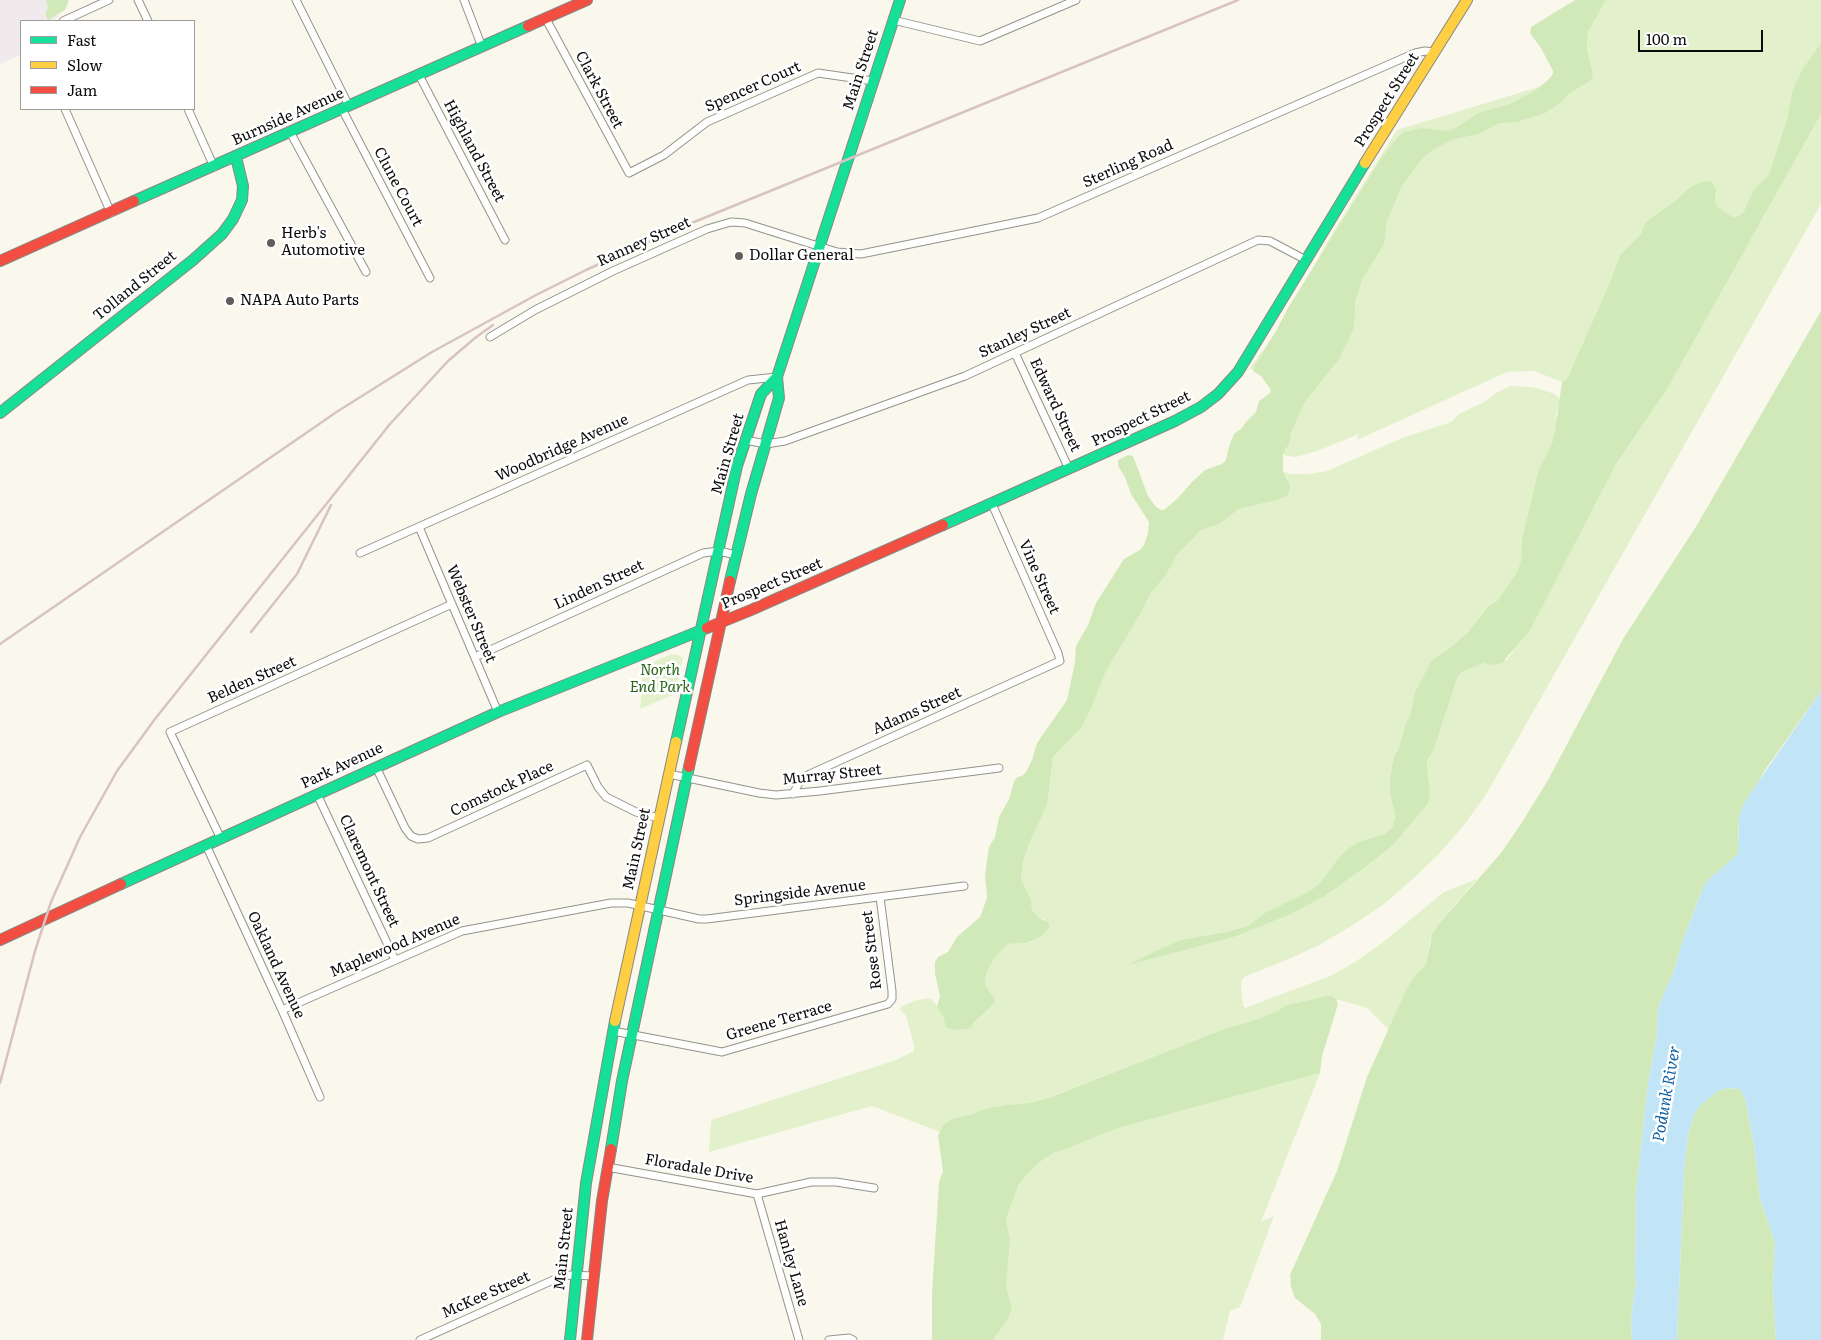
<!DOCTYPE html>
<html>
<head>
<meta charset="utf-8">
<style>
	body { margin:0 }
	#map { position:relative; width:1821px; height:1340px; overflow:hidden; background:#faf8ed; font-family:Literata,serif }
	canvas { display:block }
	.legend { position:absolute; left:20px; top:20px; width:175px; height:90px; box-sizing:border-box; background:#fff; border:1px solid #9d9d9d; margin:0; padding:6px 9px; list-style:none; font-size:15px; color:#0b0b0b }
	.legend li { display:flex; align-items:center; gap:10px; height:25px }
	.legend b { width:25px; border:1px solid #9d9d9d }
	.scale { position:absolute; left:1638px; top:30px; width:125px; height:22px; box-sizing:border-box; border:2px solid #0b0b0b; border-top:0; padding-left:6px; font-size:15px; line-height:18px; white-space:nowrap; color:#0b0b0b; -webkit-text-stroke:4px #fff; paint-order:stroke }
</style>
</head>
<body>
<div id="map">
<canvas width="1821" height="1340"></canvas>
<ul class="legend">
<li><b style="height:6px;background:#16e098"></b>Fast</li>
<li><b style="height:6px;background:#ffcf43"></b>Slow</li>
<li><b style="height:6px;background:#f24e42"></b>Jam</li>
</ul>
<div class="scale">100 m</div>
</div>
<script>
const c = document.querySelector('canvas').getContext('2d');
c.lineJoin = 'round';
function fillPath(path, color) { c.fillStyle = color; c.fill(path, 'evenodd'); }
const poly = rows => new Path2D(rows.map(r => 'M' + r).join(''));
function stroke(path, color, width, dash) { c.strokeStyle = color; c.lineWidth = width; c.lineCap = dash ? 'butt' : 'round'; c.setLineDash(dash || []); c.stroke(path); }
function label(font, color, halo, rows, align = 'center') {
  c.font = font + ' Literata,serif'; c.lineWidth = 5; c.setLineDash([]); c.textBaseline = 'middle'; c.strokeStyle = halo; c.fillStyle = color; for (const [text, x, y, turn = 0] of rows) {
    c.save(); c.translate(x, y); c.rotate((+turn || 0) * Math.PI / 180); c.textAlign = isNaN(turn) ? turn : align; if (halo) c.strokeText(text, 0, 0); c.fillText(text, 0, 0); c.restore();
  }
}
fillPath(poly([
	[0,0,46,0,48,8,45,14,46,17,47,19,59,15,59,17,50,21,21,21,21,55,0,64]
]), '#f1eaec');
fillPath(poly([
	[1606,0,1821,0,1821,43,1803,68,1792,91,1787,119,1769,174,1753,191,1743,213,1738,216,1733,217,1718,207,1715,201,1716,190,1688,189,1675,201,1646,223,1641,234,1620,255,1610,282,1567,379,1562,382,1534,371,1507,372,1357,440,1359,434,1317,451,1296,457,1287,456,1283,454,1289,444,1291,433,1305,402,1323,379,1249,369,1275,334,1338,224,1397,130,1591,71,1587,49,1588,32],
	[1821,114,1821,204,1487,793,1464,825,1439,854,1414,878,1384,904,1353,925,1319,945,1289,959,1244,977,1242,980,1241,984,1243,1005,1245,1008,1330,976,1355,962,1382,943,1444,892,1477,879,1437,926,1430,941,1426,964,1414,977,1407,988,1389,1030,1367,1008,1336,999,1332,996,1326,996,1287,1005,1277,1011,1252,1021,1224,1029,1050,1097,1029,1103,1006,1105,983,1109,972,1114,952,1119,943,1125,940,1132,872,1106,709,1152,711,1121,714,1119,896,1060,914,1051,914,1045,906,1016,900,1009,902,1006,917,1000,930,998,934,1002,943,1017,946,1028,975,1024,976,1019,994,1003,994,997,987,988,985,983,987,971,995,957,1008,944,1026,943,1042,937,1045,919,1040,918,1032,910,1031,899,1021,879,1023,862,1029,844,1047,805,1053,757,1082,727,1092,705,1106,671,1141,613,1151,593,1166,575,1177,555,1200,531,1219,524,1239,509,1286,497,1288,481,1283,471,1289,474,1309,474,1327,471,1402,438,1451,422,1459,414,1486,401,1496,393,1510,386,1533,387,1555,394,1559,398,1560,403,1556,414,1557,419,1555,431,1552,443,1538,471,1522,539,1521,561,1517,572,1497,601,1487,606,1467,633,1450,648,1431,661,1415,692,1410,715,1405,725,1399,747,1394,757,1390,792,1395,817,1392,828,1384,834,1361,841,1340,856,1319,884,1310,891,1266,912,1248,926,1226,932,1180,940,1149,954,1130,964,1234,937,1289,915,1325,896,1368,865,1392,846,1430,791,1427,764,1428,759,1434,749,1458,676,1462,672,1483,663,1489,664,1507,660,1515,648,1616,464,1666,391],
	[672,654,678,655,683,658,675,694,640,709,643,666],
	[1320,1073,1261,1222,1274,1216,1240,1307,1230,1311,1223,1340,993,1340,1012,1308,1006,1286,1010,1242,1006,1219,1018,1186,1027,1174,1040,1162,1053,1153,1064,1150,1115,1129]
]), '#e2f1cb');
fillPath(poly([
	[46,0,69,0,65,10,48,20,45,14,48,8],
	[1575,0,1606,0,1588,32,1587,49,1593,76,1590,81,1568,94,1560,103,1545,113,1517,122,1499,123,1479,134,1454,139,1433,150,1423,157,1402,186,1387,220,1384,244,1362,280,1355,302,1355,314,1353,330,1348,341,1339,359,1305,402,1291,433,1289,444,1283,454,1283,471,1290,486,1289,492,1286,497,1280,499,1239,509,1219,524,1200,531,1177,555,1166,575,1151,593,1141,613,1106,671,1092,706,1082,727,1053,757,1047,805,1029,844,1023,862,1021,879,1031,899,1032,910,1040,918,1049,923,1049,928,1041,937,1026,943,1008,944,995,957,987,971,985,983,987,988,994,997,995,1003,977,1019,971,1028,958,1030,946,1028,943,1017,937,1007,940,996,935,974,935,962,938,957,948,952,957,937,980,917,987,898,985,875,989,847,995,837,999,817,1009,799,1014,782,1017,777,1022,776,1026,772,1032,760,1037,743,1067,700,1075,662,1076,646,1088,625,1096,603,1124,559,1140,550,1144,545,1148,533,1149,522,1131,494,1125,477,1118,466,1118,460,1128,455,1133,456,1148,496,1156,507,1161,510,1164,510,1177,499,1193,481,1205,470,1222,464,1226,460,1229,446,1234,434,1241,429,1246,422,1256,412,1259,401,1270,393,1271,390,1261,376,1253,371,1254,367,1276,331,1288,308,1382,157,1400,135,1405,132,1421,128,1449,131,1454,129,1478,113,1510,104,1536,90,1549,79,1553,74,1553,71,1541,48,1530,33,1531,27],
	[1821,43,1821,114,1666,391,1616,464,1530,630,1502,663,1491,665,1483,663,1462,672,1458,676,1434,749,1428,759,1427,764,1430,791,1428,803,1392,846,1368,865,1325,896,1289,915,1234,937,1128,965,1149,954,1180,940,1226,932,1248,926,1266,912,1310,891,1319,884,1340,856,1349,848,1361,841,1384,834,1392,828,1395,817,1390,792,1390,780,1394,757,1399,747,1405,725,1410,715,1415,692,1431,661,1450,648,1467,633,1488,606,1497,601,1517,572,1521,561,1522,539,1538,471,1552,443,1555,431,1562,382,1567,379,1610,282,1620,255,1641,234,1645,223,1675,201,1688,189,1700,182,1710,181,1714,185,1716,190,1715,201,1718,207,1733,217,1738,216,1743,213,1753,191,1769,174,1787,119,1792,91,1803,68],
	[1821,311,1821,691,1765,770,1739,817,1738,836,1739,848,1738,854,1701,893,1682,942,1674,971,1658,1007,1657,1034,1648,1084,1636,1191,1635,1278,1636,1280,1631,1319,1632,1340,1321,1340,1321,1324,1315,1314,1295,1298,1291,1287,1290,1275,1337,1171,1367,1077,1407,988,1414,977,1426,964,1432,935,1437,926,1501,853,1521,824,1548,780,1623,639,1697,525],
	[1326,996,1332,996,1336,999,1338,1004,1322,1056,1320,1073,1115,1129,1064,1150,1053,1153,1040,1162,1027,1174,1018,1186,1006,1219,1010,1241,1006,1286,1012,1308,1008,1318,993,1340,932,1340,932,1294,939,1182,943,1171,938,1136,943,1125,952,1119,972,1114,983,1109,1006,1105,1029,1103,1051,1097,1224,1029,1252,1021,1277,1011,1287,1005],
	[1729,1088,1740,1089,1745,1099,1754,1144,1760,1199,1775,1242,1773,1287,1776,1340,1677,1340,1684,1170,1688,1136,1694,1114,1701,1105,1719,1090]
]), '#d1e9b9');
fillPath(poly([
	[1821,691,1821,1340,1776,1340,1773,1287,1775,1242,1760,1199,1754,1144,1745,1099,1740,1089,1729,1088,1719,1090,1701,1105,1694,1114,1688,1136,1684,1170,1677,1340,1632,1340,1631,1319,1636,1280,1635,1278,1636,1191,1648,1084,1657,1034,1658,1007,1674,971,1682,942,1704,886,1709,879,1738,854,1739,816,1745,801]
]), '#c1e4f6');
const street = poly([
	[138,0,148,21],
	[296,0,349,106],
	[464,0,482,47],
	[546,19,629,173,664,155,707,122,818,73,873,81],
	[893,20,980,41,1076,0],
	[63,21,109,0],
	[419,75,505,240],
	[65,109,111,213],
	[188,109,214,167],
	[342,109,430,278],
	[290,132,366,272],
	[490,337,535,310,613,271,707,229,731,222,745,223,837,252,861,254,1038,218,1415,53,1425,51,1434,52],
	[1015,353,1069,469],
	[745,440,766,444,785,441,965,376,1258,240,1270,241,1306,260],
	[419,527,498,712],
	[360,553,748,380,777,377],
	[475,657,703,553,719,551,736,555],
	[376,767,405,828,411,836,418,839,428,838,587,765,598,787,606,797,636,812,659,818],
	[669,774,759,793,776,795,820,791,999,768],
	[317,794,395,960],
	[793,794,801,779,810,774,1060,661,1058,653,992,504],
	[221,839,170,732,452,604],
	[206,845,282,1010,320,1097],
	[282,1010,462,931,611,903,628,903,699,919,707,919,964,886],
	[613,1031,722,1052,888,1004,892,999,892,991,880,897],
	[607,1167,757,1194,811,1182,836,1182,874,1188],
	[757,1194,799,1340],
	[420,1340,562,1276,572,1275,593,1276],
	[829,1340,849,1338,853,1340]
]);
const fast = poly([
	[134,201,528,26],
	[0,413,193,260,222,234,233,219,242,200,243,186,236,157],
	[943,525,1175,421,1201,407,1218,394,1238,372,1365,163],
	[730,581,751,494,779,398,777,377,900,0],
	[676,742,737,466,761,394,777,377],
	[121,884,498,712,707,628],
	[611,1149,622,1081,689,767],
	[570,1340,586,1183,615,1021]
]);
const slow = poly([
	[1365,163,1467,0],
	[615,1021,676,742]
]);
const jam = poly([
	[528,26,587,0],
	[0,261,134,201],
	[707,628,751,610,943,525],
	[689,767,730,581],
	[0,940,121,884],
	[587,1340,602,1201,611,1149]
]);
stroke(street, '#93928d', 9);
stroke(fast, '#898883', 12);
stroke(slow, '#898883', 12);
stroke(jam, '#898883', 12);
stroke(street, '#fefefc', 7);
stroke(fast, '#16e098', 10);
stroke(slow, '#ffcf43', 10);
stroke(jam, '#f24e42', 10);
stroke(poly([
	[251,632,297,574,331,505],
	[0,644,338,411,432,352,536,295,586,270,677,229,1238,0],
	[0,1083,35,951,51,902,80,837,117,771,155,719,390,424,448,361,475,338,493,325]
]), '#d7c3c2', 2.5);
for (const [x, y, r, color] of [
	[271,243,5,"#5f5e5a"],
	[739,256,5,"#5f5e5a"],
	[230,301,5,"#5f5e5a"]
]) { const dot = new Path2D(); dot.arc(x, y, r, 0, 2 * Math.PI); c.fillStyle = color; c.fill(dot); stroke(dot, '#fff', 2); }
label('15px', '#0b0b0b', '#fff', [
	["Main Street",861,70,-72],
	["Spencer Court",753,87,-24],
	["Clark Street",599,90,62],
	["Prospect Street",1387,100,-58],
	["Burnside Avenue",288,117,-24],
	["Highland Street",474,151,62],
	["Sterling Road",1128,164,-24],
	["Clune Court",398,187,62],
	["Ranney Street",644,242,-24],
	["Tolland Street",135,286,-39],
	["Stanley Street",1025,333,-25],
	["Edward Street",1055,405,65],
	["Prospect Street",1141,419,-26],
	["Woodbridge Avenue",562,448,-24],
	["Main Street",728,454,-74],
	["Vine Street",1039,577,66],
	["Prospect Street",772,584,-23],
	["Linden Street",599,585,-25],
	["Webster Street",471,614,67],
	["Belden Street",252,680,-24],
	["Adams Street",917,711,-24],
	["Park Avenue",342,766,-25],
	["Murray Street",832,775,-6],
	["Comstock Place",502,789,-25],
	["Main Street",637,849,-78],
	["Claremont Street",369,871,65],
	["Springside Avenue",800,893,-7],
	["Maplewood Avenue",395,946,-23],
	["Rose Street",872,950,-97],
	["Oakland Avenue",276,965,65],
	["Greene Terrace",779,1021,-16],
	["Floradale Drive",699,1169,10],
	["Main Street",564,1249,-84],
	["Hanley Lane",791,1263,74],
	["McKee Street",486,1295,-24]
]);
label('15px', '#0b0b0b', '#fff', [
	["Herb's",281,234],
	["Automotive",281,251],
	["Dollar General",749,256],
	["NAPA Auto Parts",240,301]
], 'left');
label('italic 15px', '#276518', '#fff', [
	["North",660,671],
	["End Park",660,688]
]);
label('italic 16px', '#0e5fa3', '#fff', [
	["Podunk River",1667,1094,-80]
]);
</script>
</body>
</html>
